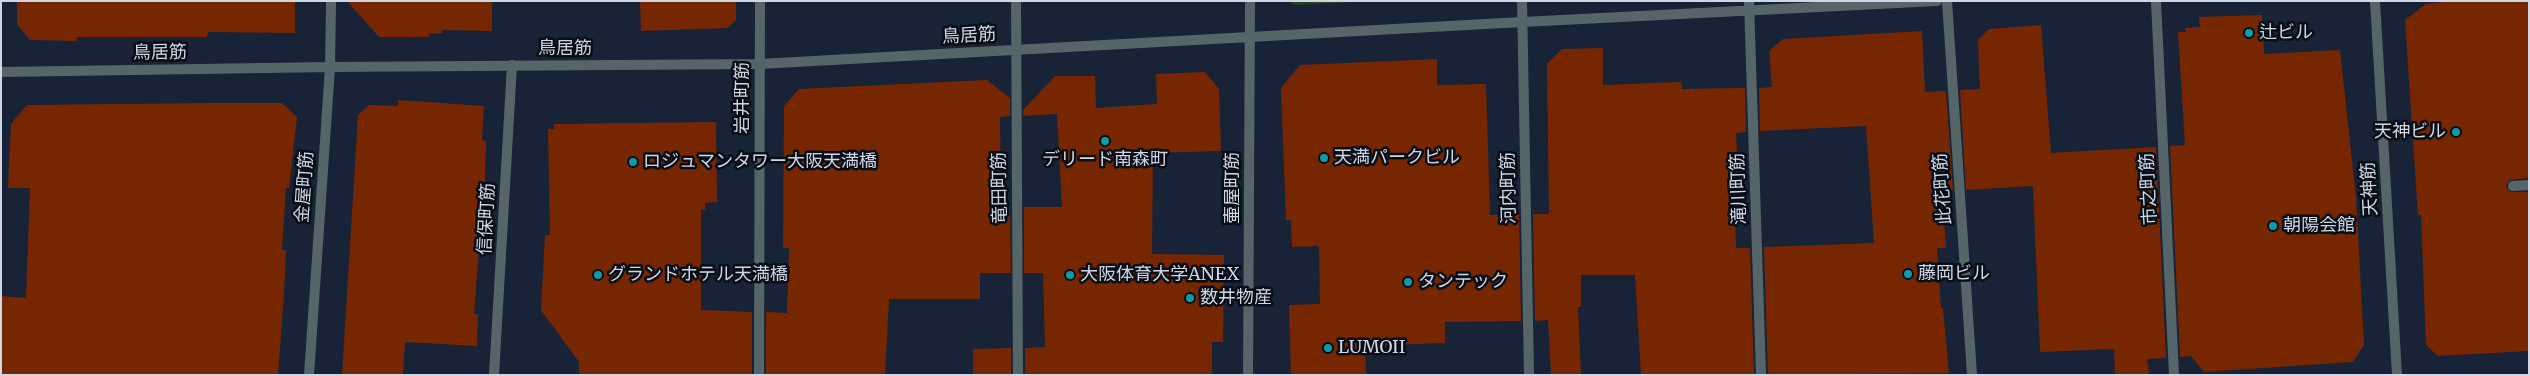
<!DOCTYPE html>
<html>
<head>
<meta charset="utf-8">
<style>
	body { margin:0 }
	#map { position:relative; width:2530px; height:376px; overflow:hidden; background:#182338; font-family:Merriweather,serif }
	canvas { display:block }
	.frame { position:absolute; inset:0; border:2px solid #cfd7e6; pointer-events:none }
</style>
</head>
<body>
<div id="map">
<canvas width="2530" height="376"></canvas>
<div class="frame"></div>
</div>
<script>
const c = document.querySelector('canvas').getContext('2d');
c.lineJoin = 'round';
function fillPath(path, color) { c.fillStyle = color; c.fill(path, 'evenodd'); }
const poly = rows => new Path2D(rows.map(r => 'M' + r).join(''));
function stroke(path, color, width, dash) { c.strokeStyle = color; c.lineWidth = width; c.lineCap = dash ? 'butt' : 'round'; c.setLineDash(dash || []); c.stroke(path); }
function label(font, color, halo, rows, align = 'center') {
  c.font = font + ' Merriweather,"Noto Sans JP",serif'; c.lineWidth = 5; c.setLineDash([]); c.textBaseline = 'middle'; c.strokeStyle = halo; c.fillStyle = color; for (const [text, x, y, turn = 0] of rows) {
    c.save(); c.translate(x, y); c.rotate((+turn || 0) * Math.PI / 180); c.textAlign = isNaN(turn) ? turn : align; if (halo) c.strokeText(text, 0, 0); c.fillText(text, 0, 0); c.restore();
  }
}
fillPath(poly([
	[1290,1,1373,1,1294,5]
]), '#26451b');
fillPath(poly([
	[17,1,295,1,295,33,208,32,207,37,77,37,77,41,30,40,17,24],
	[347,1,492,1,492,31,442,30,442,33,429,34,429,37,379,37],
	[640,1,736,1,736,20,728,28,641,31],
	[2454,1,2529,1,2529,178,2510,180,2506,186,2510,192,2529,192,2529,351,2438,356,2426,345,2421,215,2418,215,2405,20,2426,4],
	[2262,15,2264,54,2340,50,2356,198,2364,345,2353,362,2204,372,2191,356,2180,357,2170,146,2185,145,2178,32,2186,32,2185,28,2200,27,2199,17],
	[2041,25,2051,153,2156,147,2166,358,2147,359,2149,374,2115,375,2114,349,2040,352,2033,186,1966,190,1960,90,1980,89,1978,40,1989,29],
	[1922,31,1925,92,1946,91,1953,190,1942,191,1946,248,1937,248,1941,308,1943,308,1949,373,1768,375,1764,247,1874,243,1866,126,1760,131,1759,88,1772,87,1769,51,1783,39],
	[1603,48,1603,85,1681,82,1682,89,1745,88,1746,132,1736,133,1738,173,1734,173,1736,248,1750,248,1754,375,1641,375,1635,275,1581,275,1581,307,1578,307,1581,375,1551,375,1548,320,1535,321,1533,214,1549,214,1547,64,1562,49],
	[1437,59,1437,85,1486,84,1490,215,1519,214,1521,321,1445,322,1445,343,1365,346,1366,375,1291,375,1289,305,1320,304,1319,246,1292,247,1291,220,1286,220,1281,88,1300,65],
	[1205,72,1219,89,1221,151,1153,153,1152,254,1224,255,1223,342,1212,342,1212,375,1025,375,1025,348,1045,347,1043,273,1024,273,1024,207,1062,207,1057,114,1023,116,1023,110,1055,76,1095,76,1096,108,1157,104,1156,74],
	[987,80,1010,98,1010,116,1000,117,1001,207,1010,207,1011,273,980,273,980,299,889,299,885,375,766,375,766,312,787,313,789,248,783,248,784,106,799,89],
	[398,100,484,106,482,140,486,141,484,211,482,210,474,314,478,314,477,346,405,342,403,375,342,375,358,115,369,105,398,106],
	[216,103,282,103,297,117,289,188,286,188,282,250,286,250,284,294,278,375,1,375,1,296,26,298,30,188,8,188,11,124,27,105],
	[716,122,717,202,705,203,705,210,701,210,701,310,752,312,752,375,579,375,579,362,541,310,545,235,550,235,548,129,554,129,554,124],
	[1011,348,1011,375,973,375,973,349]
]), '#762702');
stroke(poly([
	[1749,1,1761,375],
	[1522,22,1937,1],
	[2513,186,2529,185]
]), '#566668', 10);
stroke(poly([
	[1016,1,1018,375],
	[1947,1,1972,375],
	[2156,1,2174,375],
	[2375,1,2397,375],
	[494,375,512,65],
	[759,375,760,1]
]), '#566668', 10);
stroke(poly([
	[1522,1,1529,375],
	[1,72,330,67,759,64,1522,22],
	[309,375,330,67,331,1],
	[1248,375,1250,1]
]), '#566668', 10);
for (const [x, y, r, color] of [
	[2249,33,5,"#0f9aa8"],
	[2456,132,5,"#0f9aa8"],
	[1105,141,5,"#0f9aa8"],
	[1324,158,5,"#0f9aa8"],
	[633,162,5,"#0f9aa8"],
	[2273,226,5,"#0f9aa8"],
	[1908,274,5,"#0f9aa8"],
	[598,275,5,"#0f9aa8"],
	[1070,275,5,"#0f9aa8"],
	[1408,282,5,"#0f9aa8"],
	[1190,298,5,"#0f9aa8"],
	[1328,348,5,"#0f9aa8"]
]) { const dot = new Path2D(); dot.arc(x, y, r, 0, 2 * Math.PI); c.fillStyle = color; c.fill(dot); stroke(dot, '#080d16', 2); }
label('18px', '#cfd7e6', '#080d16', [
	["辻ビル",2259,33],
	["天神ビル",2446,132,"right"],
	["天満パークビル",1334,158],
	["デリード南森町",1105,160,"center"],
	["ロジュマンタワー大阪天満橋",643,162],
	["朝陽会館",2283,226],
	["藤岡ビル",1918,274],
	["グランドホテル天満橋",608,275],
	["大阪体育大学ANEX",1080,275],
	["タンテック",1418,282],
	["数井物産",1200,298],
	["LUMOII",1338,348]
], 'left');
label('18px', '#cfd7e6', '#080d16', [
	["鳥居筋",969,36,-3],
	["鳥居筋",565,49],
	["鳥居筋",160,53,-1],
	["岩井町筋",743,98,-90],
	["金屋町筋",305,187,-86],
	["竜田町筋",1000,188,-91],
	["壷屋町筋",1233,188,-90],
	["河内町筋",1509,188,-91],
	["滝川町筋",1739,189,-92],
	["此花町筋",1943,189,-94],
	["市之町筋",2149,189,-93],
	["天神筋",2370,189,-93],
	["信保町筋",487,219,-87]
]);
</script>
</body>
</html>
